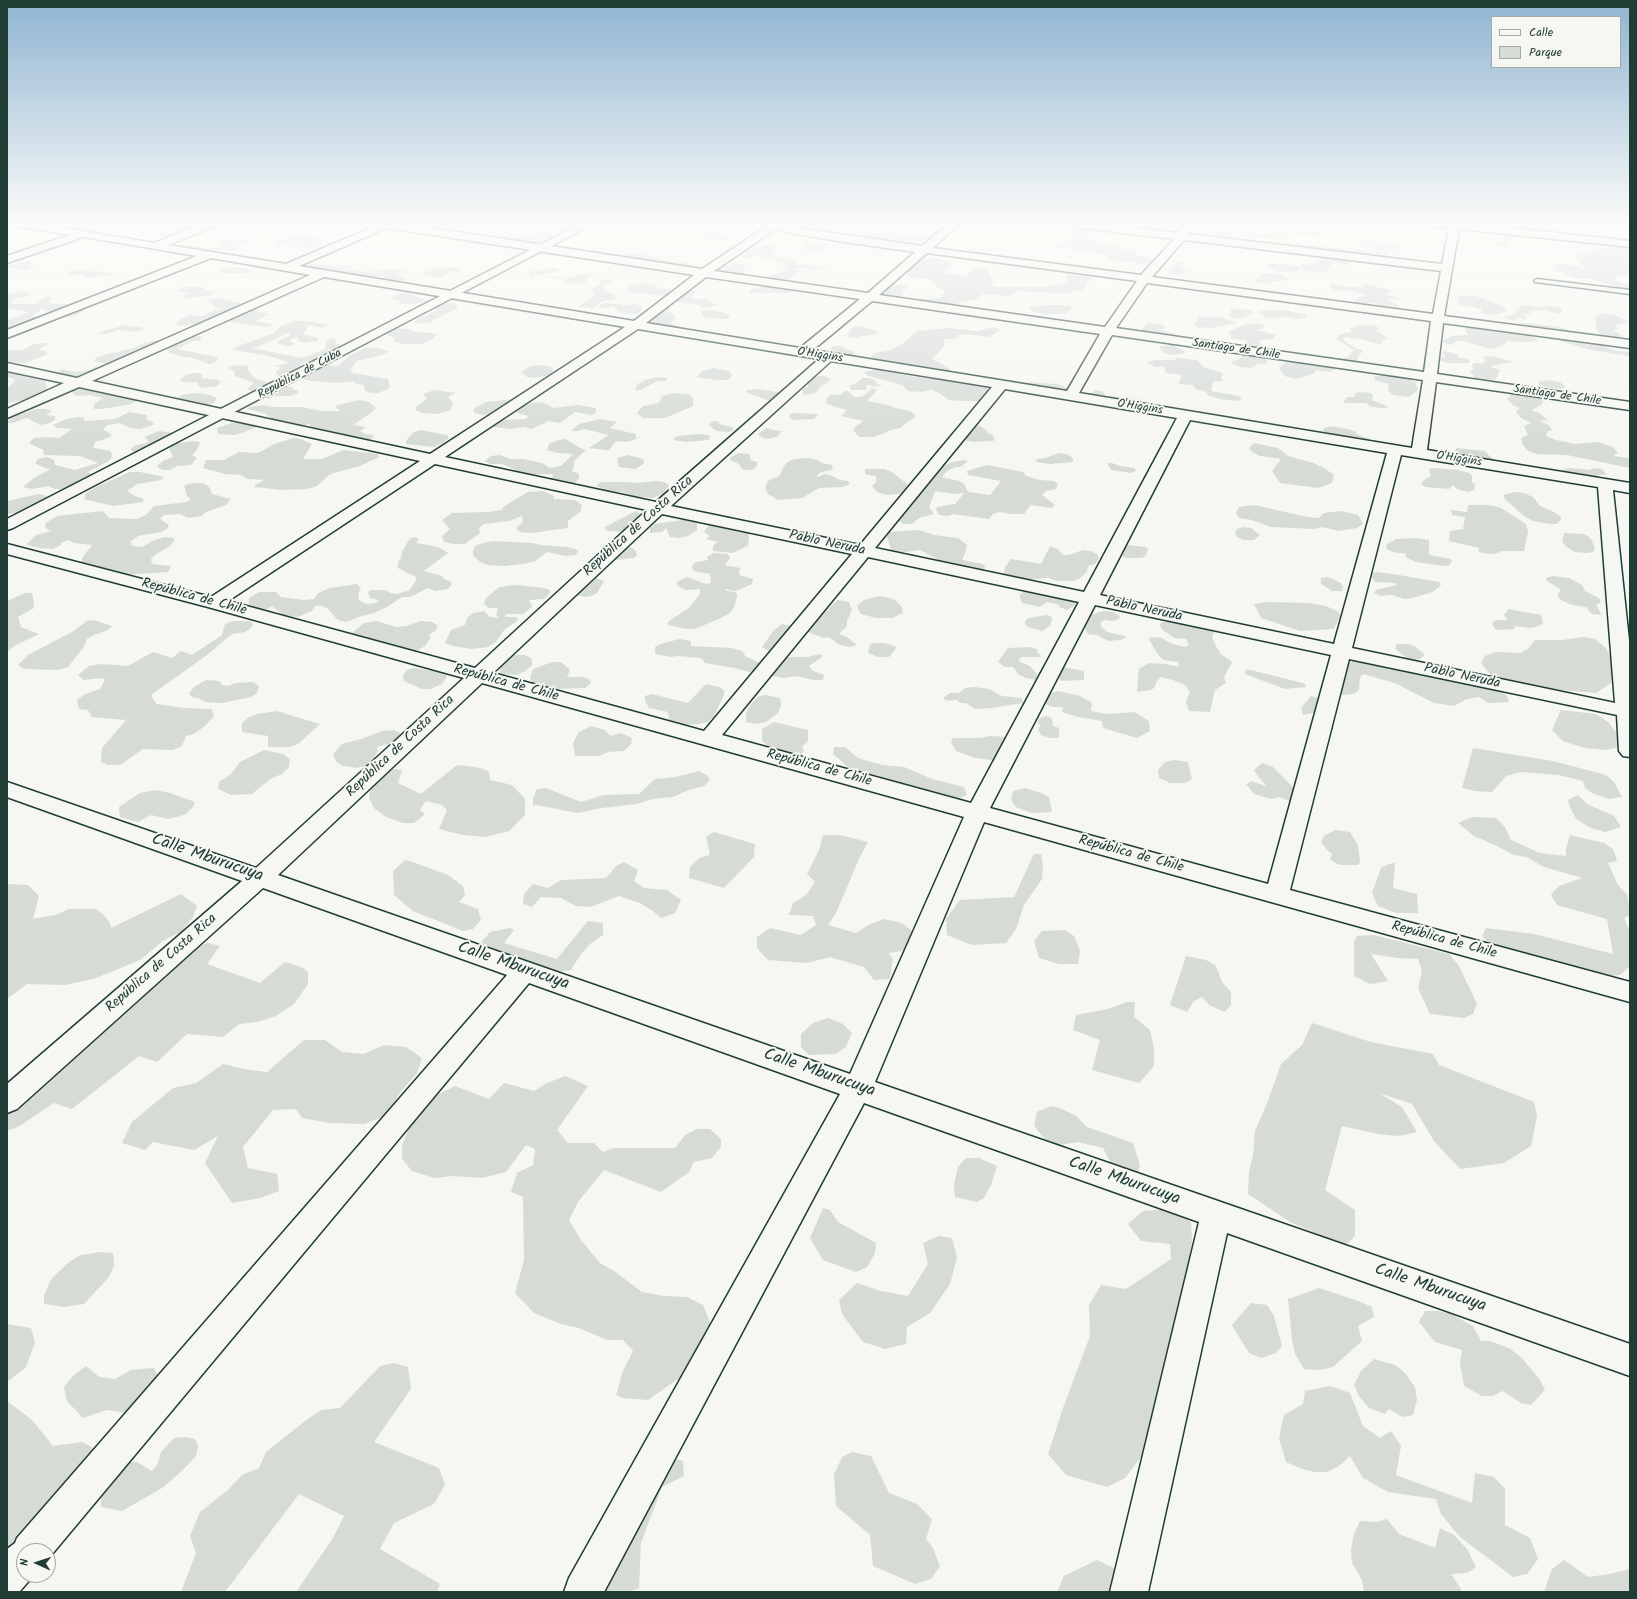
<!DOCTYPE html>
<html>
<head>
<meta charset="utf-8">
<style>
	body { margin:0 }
	#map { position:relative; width:1637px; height:1599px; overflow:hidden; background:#f6f6f2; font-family:Kalam,sans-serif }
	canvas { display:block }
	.frame { position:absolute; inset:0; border:8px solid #1f3d34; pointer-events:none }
	.legend { position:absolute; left:1491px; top:16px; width:130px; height:52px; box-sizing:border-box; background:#f6f6f2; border:1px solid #a0aca6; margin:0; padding:5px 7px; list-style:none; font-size:12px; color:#1f3d34 }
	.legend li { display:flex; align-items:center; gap:8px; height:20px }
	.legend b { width:20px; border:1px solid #a0aca6 }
	.north { position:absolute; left:16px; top:1543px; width:40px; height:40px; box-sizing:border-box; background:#f6f6f2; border:1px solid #a0aca6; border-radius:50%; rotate:273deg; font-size:11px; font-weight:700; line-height:16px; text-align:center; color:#1f3d34 }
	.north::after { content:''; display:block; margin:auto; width:14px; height:18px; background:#1f3d34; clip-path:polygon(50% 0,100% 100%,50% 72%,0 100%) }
</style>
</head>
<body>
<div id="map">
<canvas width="1637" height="1599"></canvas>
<div class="frame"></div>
<ul class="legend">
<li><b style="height:5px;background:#f6f6f2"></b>Calle</li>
<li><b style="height:11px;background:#d6dbd6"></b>Parque</li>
</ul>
<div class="north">N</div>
</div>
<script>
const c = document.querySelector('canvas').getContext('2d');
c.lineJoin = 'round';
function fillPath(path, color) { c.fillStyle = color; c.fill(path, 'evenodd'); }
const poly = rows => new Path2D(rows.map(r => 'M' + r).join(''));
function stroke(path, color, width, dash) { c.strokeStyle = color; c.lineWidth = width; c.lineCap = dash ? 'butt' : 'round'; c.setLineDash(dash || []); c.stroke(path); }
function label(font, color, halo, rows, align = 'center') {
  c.font = font + ' Kalam,sans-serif'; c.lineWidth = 4; c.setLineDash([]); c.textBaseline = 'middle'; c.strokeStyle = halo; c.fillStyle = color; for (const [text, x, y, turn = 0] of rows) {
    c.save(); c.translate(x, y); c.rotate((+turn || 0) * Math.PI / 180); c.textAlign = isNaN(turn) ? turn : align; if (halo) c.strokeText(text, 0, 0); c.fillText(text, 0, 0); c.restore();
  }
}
fillPath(poly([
	[522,222,549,222,553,224,566,226,575,223,581,223,540,243,499,238,509,234,531,237,549,230,533,223,530,224,530,227,528,228,517,227,516,224],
	[806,222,842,222,843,224,831,229,854,232,874,231,876,228,871,225,876,222,884,222,905,226,897,232,900,234,912,236,932,236,928,239,929,240,914,246,848,237,846,233,844,235,835,235,830,232,813,231,816,229,800,225],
	[1241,222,1260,222,1288,229,1294,229,1299,226,1305,228,1308,226,1330,235,1319,237,1302,236,1281,233,1288,238,1269,238,1250,237,1233,233,1227,234,1228,235,1224,238,1200,236,1195,232,1209,225,1216,224,1239,230,1264,234,1275,233,1268,230,1258,230],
	[699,224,701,227,716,230,715,235,726,234,725,237,729,238,728,240,708,239,702,236,703,233,695,234,686,230,693,226,692,225],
	[326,226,339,230,328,235,320,235,325,232,303,232,301,230,308,227],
	[164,227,174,231,183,228,188,230,171,235,152,234,150,232,156,228],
	[1082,228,1087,231,1086,233,1088,236,1087,238,1088,239,1121,246,1121,249,1136,251,1134,255,1157,260,1154,264,1145,265,1137,264,1131,261,1124,262,1111,260,1106,255,1092,253,1090,251,1072,251,1071,249,1057,248,1056,243,1073,240,1074,230],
	[1500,233,1509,235,1518,238,1512,239,1506,243,1511,246,1499,247,1492,245,1495,243,1502,243,1503,238,1497,235],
	[295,234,323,238,328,241,316,247,303,248,287,245,278,246,273,244,276,242,275,240,279,238,290,239,288,237,289,235],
	[220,238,253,239,250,244,233,247,235,248,234,251,219,251,214,253,167,245,180,245,214,248,222,245,222,243,217,242,216,239],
	[1367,240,1386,242,1403,246,1395,250,1388,248,1385,250,1374,250,1374,247,1363,244,1361,243],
	[808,241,827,243,830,245,824,251,800,255,808,250,804,246],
	[1296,242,1341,249,1388,252,1388,254,1385,257,1376,258,1329,252,1322,249,1319,251,1303,248,1295,244],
	[761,245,775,245,780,248,771,253,774,256,773,258,754,256,749,258,741,257,748,250,758,248],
	[1621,246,1630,247,1630,274,1615,276,1619,282,1630,285,1630,292,1623,292,1611,285,1589,279,1574,278,1556,270,1554,263,1567,264,1586,269,1573,257,1601,247,1616,249],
	[624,253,632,255,638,253,646,253,658,258,665,259,674,262,689,263,695,266,695,268,646,261,637,258,632,260,613,256],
	[1328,256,1338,259,1354,258,1358,261,1348,262,1348,264,1344,265,1336,263,1327,268,1329,270,1322,272,1305,271,1302,267,1301,264,1317,264,1318,258],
	[780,257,795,261,795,263,824,267,825,268,817,270,799,268,790,271,782,270,788,267,781,262,775,261,774,259],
	[936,258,952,261,951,266,945,270,946,273,965,276,972,270,980,267,985,268,991,276,993,283,991,285,997,287,1042,287,1063,284,1068,281,1066,275,1076,275,1087,277,1092,279,1085,284,1086,289,1079,289,1086,291,1074,290,1070,293,1060,293,1017,291,1012,295,1006,296,982,294,978,299,950,305,920,301,921,299,942,298,945,290,937,288,930,279,916,278,908,276,906,265,916,259],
	[1179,260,1184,263,1181,267,1187,270,1185,273,1178,275,1168,274,1169,269,1174,266,1176,261],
	[27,261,34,263,29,265,33,267,32,268,23,270,8,268,8,266,13,264],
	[735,263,745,266,743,273,748,276,743,277,711,271,720,266],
	[1273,263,1299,266,1301,270,1289,272,1279,272,1269,268,1266,265],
	[308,264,335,266,352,265,353,266,350,267,341,269,367,272,393,269,410,272,398,273,398,275,406,278,405,281,391,283,376,280,385,277,384,276,371,278,301,268],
	[230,267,239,267,253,270,246,273,220,273,221,270],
	[453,267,463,270,459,272,453,271,441,278,425,275,424,273,437,268],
	[553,268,560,269,557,272,539,275,531,276,529,275,530,272],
	[80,270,109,273,116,274,108,276,95,275,94,275,98,276,89,278,85,277,84,275,66,274,71,271],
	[798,270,799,272,785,282,765,277,782,272],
	[586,273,593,275,587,279,585,283,578,284,566,283,562,282,563,279,549,278,551,276,569,278],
	[1268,273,1280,274,1286,276,1289,280,1270,282,1270,284,1259,283,1255,280,1259,279,1259,275],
	[605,279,612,280,612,281,603,286,605,291,616,296,615,300,603,301,593,308,577,307,595,295,591,292,593,288,600,284,599,281],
	[642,283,656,285,657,287,671,290,666,296,630,292,627,290,627,287,630,286],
	[889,284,905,285,907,289,902,291,904,295,894,300,878,293],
	[1335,284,1351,287,1362,287,1364,284,1375,285,1378,288,1388,289,1393,291,1385,295,1400,298,1387,300,1396,304,1399,308,1383,308,1375,303,1357,304,1354,300,1357,299,1357,297,1368,296,1354,291,1335,291,1330,288,1330,285],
	[187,286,204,288,206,290,214,292,213,295,188,298,181,297,189,292,181,292,175,291],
	[773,286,797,288,788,293,750,293,750,290,756,288],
	[688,288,696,292,689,298,707,300,717,305,703,308,696,304,681,303,672,299],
	[28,292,29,296,16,298,10,302,13,304,36,304,46,297,50,297,53,298,49,301,50,303,75,305,86,307,88,308,78,315,68,317,49,312,41,308,40,311,33,315,34,320,7,331,7,320,29,312,7,308,7,293],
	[406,293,413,295,425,300,422,303,401,304,399,304,402,301,388,299,399,294],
	[1458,296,1475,296,1501,305,1508,311,1491,315,1482,313,1482,310,1458,304,1459,300],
	[217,298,240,303,239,306,232,308,231,311,203,323,183,326,175,325,178,321,190,315,202,316,221,308,216,308,207,300],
	[448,303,457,304,458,309,444,314,440,318,434,318,433,322,418,324,415,321,420,317,427,316,430,313,437,311,435,309,435,306],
	[605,303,629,305,633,303,641,306,642,308,641,311,638,313,627,314,620,313,613,306,608,308,597,307],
	[1047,305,1063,305,1071,306,1072,309,1066,313,1046,315,1034,312,1029,309,1029,307],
	[1522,305,1543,307,1552,306,1558,307,1562,309,1563,312,1559,314,1545,310,1529,311,1531,314,1521,314,1526,316,1526,319,1517,318,1515,321,1507,319,1504,316,1512,315],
	[669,307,671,309,668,311,675,316,676,318,671,322,672,324,685,329,716,333,725,336,644,325,662,308],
	[254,308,260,309,256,312,268,314,256,321,272,324,272,326,267,327,229,322,229,320],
	[1229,308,1249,310,1253,313,1246,317,1238,319,1228,316,1232,312],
	[708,310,723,312,730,316,728,319,720,319,704,317,701,311],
	[1266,310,1284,310,1306,315,1306,318,1298,319,1286,317,1266,318,1258,312],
	[1602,313,1615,315,1630,322,1616,325,1618,329,1614,330,1622,336,1620,338,1610,337,1603,336,1597,332,1595,317],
	[1197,316,1205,318,1222,317,1238,323,1210,328,1197,327,1193,323,1197,322],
	[295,321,305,321,330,325,323,328,311,325,306,326,307,329,303,334,318,338,317,341,304,343,299,341,298,338,296,337,289,341,295,343,293,345,287,346,276,343,280,340,291,335,290,333,285,334,270,342,252,348,302,358,325,349,327,340,333,338,336,340,335,343,341,345,340,347,313,362,302,363,299,366,301,367,299,368,291,371,286,375,279,376,276,374,276,371,281,368,275,366,290,363,270,356,233,350,238,346,264,337,275,332,280,326],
	[1148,323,1161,324,1165,328,1160,330,1176,334,1177,338,1157,334,1154,332,1142,332,1143,327],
	[1261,323,1266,327,1257,330,1276,335,1274,339,1258,340,1262,346,1260,348,1247,344,1246,340,1232,339,1228,332,1245,324],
	[1526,323,1561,327,1574,332,1571,334,1519,326,1517,324],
	[1356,324,1363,326,1374,325,1379,328,1376,331,1380,332,1388,340,1382,339,1383,342,1379,344,1360,339,1346,337,1342,339,1355,348,1363,351,1358,356,1357,363,1341,362,1338,359,1348,357,1354,350,1337,339,1338,335,1352,332,1350,328,1357,327],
	[126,325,144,328,143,330,137,332,118,330,107,334,99,334,100,332],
	[857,326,864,327,877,331,877,333,874,335,860,336,858,338,846,337,852,328],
	[995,327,1000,330,989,337,964,334,959,335,955,339,944,339,945,345,932,359,949,368,952,373,871,361,871,357,875,353,888,351,901,345,917,331,949,328,977,331],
	[1481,327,1500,331,1523,333,1532,336,1538,341,1526,342,1506,341,1504,345,1491,349,1463,341,1457,341,1450,345,1442,342,1452,336,1468,335,1465,328],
	[395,328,407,329,417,332,433,333,436,335,434,338,422,344,402,344,394,341,393,337,388,335,387,333],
	[199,336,202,338,200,341,193,341,177,349,217,357,218,359,214,363,209,364,194,358,185,357,169,353,167,349,189,337],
	[1564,338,1595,343,1617,351,1630,352,1630,356,1591,350,1560,341],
	[156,340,166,342,124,358,119,358,120,360,111,365,94,361,96,358,104,355,134,348,143,343],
	[44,343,48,344,38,350,46,351,48,354,25,363,7,362,7,350,23,350,34,344],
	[1173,345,1186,352,1182,354,1171,355,1164,353,1158,346],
	[834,346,841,346,844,349,854,351,854,356,849,357,830,353,831,348],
	[365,348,377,348,389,351,382,355,357,361,351,369,352,373,388,379,390,388,378,393,371,393,365,391,364,385,354,383,353,381,337,383,311,381,302,379,322,365,338,366,349,356],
	[1444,351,1459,355,1458,357,1470,360,1469,363,1448,363,1440,361,1442,357,1446,357,1442,353],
	[1243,355,1258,356,1266,359,1268,363,1256,364,1255,367,1250,368,1240,367,1233,364,1232,361,1239,360],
	[1491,356,1513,362,1490,366,1490,367,1500,370,1496,379,1490,379,1496,381,1494,384,1477,381,1470,371,1474,369,1472,366,1474,363,1483,363,1486,361,1483,357],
	[1177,358,1197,360,1203,367,1223,373,1221,378,1223,381,1213,382,1211,391,1239,396,1242,399,1236,401,1220,399,1209,396,1205,391,1198,390,1194,388,1193,385,1178,384,1182,375,1166,373,1164,366,1156,367,1146,363,1154,360,1174,360],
	[1286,362,1313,364,1336,369,1330,372,1316,370,1314,374,1296,379,1284,376,1279,368],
	[239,365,248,366,248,370,253,377,266,382,269,384,269,387,263,391,251,391,247,389,254,383,235,376,234,371,228,369,232,366],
	[538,365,550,366,553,370,552,373,548,376,532,378,527,377,521,372,530,366],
	[95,367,102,368,90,374,81,376,66,376,58,373,61,369,76,372,88,370],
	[713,368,729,371,732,376,728,380,716,380,696,377,702,371],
	[878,369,913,377,981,384,987,387,988,394,982,401,963,401,949,400,941,394,932,390,920,392,908,391,902,385,868,376,864,372],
	[7,371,20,376,45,381,47,392,29,399,7,403,7,388,13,383,15,379,7,377],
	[194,373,199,373,202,375,202,378,219,380,220,384,217,386,201,388,197,384,198,382,183,382,180,379,186,375],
	[1393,375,1409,379,1415,382,1418,390,1409,397,1393,395,1388,390,1389,384,1374,380,1375,376],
	[817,376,824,376,831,379,819,388,816,393,803,395,802,391,804,387,809,387,807,384,808,380],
	[656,377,668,378,666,381,657,381,641,390,635,390,637,385,644,380],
	[863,378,870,378,876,381,876,384,883,385,874,387,870,385,865,386,867,388,866,390,851,390,850,385,855,384],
	[1547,380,1560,382,1565,386,1563,389,1549,388,1540,385,1538,382],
	[1030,382,1057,384,1067,388,1064,391,1027,385],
	[284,386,293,387,292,389,299,391,298,393,290,396,277,396,269,399,264,397,278,393,278,389],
	[872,388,877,390,867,401,893,406,892,407,909,411,915,414,915,418,907,422,901,428,890,430,885,433,873,437,860,437,854,431,854,428,863,421,841,416,847,410,832,406,826,403,826,399,831,394,840,395,845,391,848,391,854,397,862,397],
	[80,389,96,390,139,400,128,405,101,409,94,409,94,404,103,398,89,395,80,396,74,395,72,391],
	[758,389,778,392,786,394,779,400,770,401,745,392,748,390],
	[434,390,456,393,448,397,453,403,451,410,438,414,422,413,415,410,417,406,427,399,423,394],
	[1095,390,1102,391,1106,396,1135,398,1141,400,1142,404,1095,398,1090,394],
	[1359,392,1371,393,1373,396,1372,400,1389,407,1382,408,1371,407,1366,403,1343,403,1347,397,1354,397,1355,393],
	[197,393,211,395,217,398,214,403,203,407,179,401,177,398,184,394],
	[673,393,688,394,693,398,693,406,665,418,643,418,637,413,643,406,659,403,662,396],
	[1512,394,1531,395,1540,398,1543,402,1541,405,1531,410,1539,413,1548,420,1539,421,1549,425,1552,430,1547,432,1546,436,1556,440,1575,444,1598,442,1613,447,1618,453,1613,456,1630,458,1630,468,1567,455,1537,454,1528,451,1523,445,1521,438,1528,435,1524,426,1531,423,1521,418,1516,412,1520,408,1514,406,1507,399],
	[514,399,523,401,493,413,484,415,475,413,473,410,476,407,487,402],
	[360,400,369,402,376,408,372,412,353,425,366,427,360,431,365,434,374,435,372,439,359,438,352,436,326,436,313,431,309,424,301,426,277,423,266,414,248,409,249,407,262,405,276,407,301,407,321,411,341,411,336,408,337,405],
	[540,402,549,405,553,408,577,405,596,408,596,411,595,414,591,415,575,412,560,423,548,421,532,429,524,427,511,429,493,427,493,424,499,420,525,419,529,416,517,413,519,408,531,403],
	[36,409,46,409,52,411,46,415,55,416,55,420,50,423,40,425,27,418,12,423,7,423,8,421,16,416],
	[129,412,147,415,146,419,153,422,153,425,140,429,131,428,120,423,108,425,103,429,112,435,108,438,95,442,93,448,110,451,112,454,111,459,107,462,88,472,95,476,68,490,55,489,48,486,32,489,23,487,34,478,51,469,45,468,35,463,38,459,47,457,54,460,55,465,75,470,98,463,80,456,44,455,43,450,29,443,34,438,45,437,59,438,72,429,57,428,53,425,66,419,79,417,84,418,84,421,115,419],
	[796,413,814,414,818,415,814,419,794,420,790,418,790,414],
	[600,419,617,422,610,428,636,434,636,439,627,442,616,441,609,450,606,450,589,448,609,435,584,429,579,431,571,431,579,424],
	[713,421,718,421,719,424,733,427,734,429,730,432,717,431,711,427,709,424],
	[244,422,254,424,255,428,235,435,218,434,217,428,232,423],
	[971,425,980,426,985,429,988,433,993,435,995,440,992,441,973,442,961,439],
	[1333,426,1355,431,1358,435,1368,438,1371,441,1368,443,1326,435,1323,431,1324,428],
	[767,428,773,430,782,431,777,437,768,439,763,438,758,434],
	[421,430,447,435,449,438,443,443,434,447,406,444,406,441,409,437,414,432],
	[158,431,175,433,160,444,152,444,147,446,148,448,139,452,132,451,131,449,134,446,149,442,145,437],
	[698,434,708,435,710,436,709,440,686,442,674,440,674,438,679,436],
	[294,438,301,439,312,444,303,459,322,459,343,450,378,454,379,457,360,466,330,474,317,486,307,489,283,490,255,487,255,485,264,480,248,479,241,475,225,474,203,468,206,460,224,460,239,452,258,453,274,444],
	[565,439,580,448,586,450,574,461,574,466,572,471,579,474,579,478,575,483,558,483,552,481,553,474,520,475,514,469,502,464,490,464,485,461,491,456,500,455,510,459,523,459,542,463,550,468,561,466,573,454,558,453,547,450,549,444,558,440],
	[192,441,200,442,197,450,192,455,197,458,191,465,177,466,170,470,162,470,157,466,163,461,173,457,169,448,174,444],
	[1254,443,1278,448,1288,456,1313,463,1324,468,1334,475,1332,483,1318,488,1280,483,1272,471,1281,459,1260,456,1252,452,1249,448],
	[1456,448,1484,451,1500,465,1458,460,1455,452],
	[739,453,750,454,750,460,757,462,757,466,752,470,746,470,742,469,739,464,730,460,731,457],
	[1059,453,1069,455,1073,459,1073,462,1050,464,1037,462,1036,459,1046,458],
	[628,455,643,459,644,463,639,467,635,469,619,467,617,458],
	[808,458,818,460,822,463,832,465,833,468,831,470,821,472,817,475,817,477,825,474,830,475,840,480,848,481,850,484,843,487,819,488,802,498,778,500,768,494,765,488,768,481,779,476,786,463,794,459],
	[964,460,968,461,960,467,956,467,947,471,942,477,959,481,964,484,968,492,990,495,1001,481,968,475,967,471,987,465,1023,472,1026,476,1040,480,1053,481,1058,484,1056,489,1046,491,1042,495,1055,505,1052,508,1031,505,1024,514,1010,514,1000,512,993,514,989,519,953,514,948,516,939,515,936,510,937,507,955,504,964,493,954,494,935,491,929,507,934,514,919,518,912,524,903,524,898,520,930,472,952,462],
	[1107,463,1112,463,1120,466,1135,468,1136,471,1131,473,1111,470],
	[1435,468,1458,470,1469,473,1472,476,1472,482,1475,485,1474,490,1468,492,1457,489,1453,485,1449,489,1425,487,1421,484,1424,480,1431,476,1429,469],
	[1570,468,1589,470,1594,468,1601,469,1605,472,1606,475,1598,475,1598,479,1564,475,1561,470],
	[865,469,885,469,892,472,907,484,908,488,905,493,897,494,886,495,877,492,872,486,876,482,876,476,865,474],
	[130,472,140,472,164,477,161,480,137,484,127,491,135,496,144,499,143,502,113,506,84,499,86,493,94,488],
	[655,481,664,482,669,485,663,494,653,498,631,496,623,492,608,491,596,486,601,482,627,482,636,483],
	[196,483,203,483,210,488,212,494,231,499,226,505,206,512,202,516,188,518,180,514,164,515,160,519,169,525,167,529,161,532,138,536,130,542,133,546,142,547,152,541,165,537,174,538,174,541,169,547,156,554,151,559,152,564,171,566,168,572,122,575,120,572,89,567,82,562,82,558,92,545,74,543,69,540,61,543,61,545,53,549,41,548,26,545,36,535,51,531,45,528,46,523,57,516,103,511,109,518,137,519,146,515,154,506,187,502,191,499,187,496,184,486,188,484],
	[543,491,554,496,554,499,575,500,582,505,581,511,568,521,568,528,531,533,520,532,516,528,523,522,522,516,509,521,484,524,479,528,480,533,465,544,454,544,444,542,442,536,450,529,442,520,452,513,488,512,502,510,503,507,528,492],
	[1514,492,1524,493,1533,497,1540,506,1554,512,1561,517,1561,520,1557,524,1550,524,1533,521,1524,516,1505,499,1503,495],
	[39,494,47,496,49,500,22,512,7,514,7,501],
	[1254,505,1307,517,1319,518,1324,513,1341,511,1358,515,1363,524,1357,528,1338,531,1323,527,1314,529,1271,527,1252,520,1239,518,1236,513,1239,507],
	[1468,505,1487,505,1499,507,1526,524,1528,531,1524,551,1501,551,1499,553,1491,554,1482,553,1478,551,1479,548,1449,541,1450,531,1463,529,1465,517,1452,515,1451,510,1467,512],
	[636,511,641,514,641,517,624,532,607,531,605,527],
	[683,520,697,523,697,530,688,536,679,538,670,537,666,528,662,532,650,533,650,528,655,524],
	[711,522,733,526,734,531,748,533,749,537,748,546,732,553,713,551,713,546,718,542,706,539,710,536,704,532],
	[1244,527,1251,528,1260,535,1254,540,1244,540,1237,537,1235,533,1237,529],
	[919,530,934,535,958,538,967,545,966,551,962,560,983,564,985,566,984,570,982,571,944,565,937,559,920,550,904,552,891,550,887,536,889,532],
	[1564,533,1583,534,1589,537,1592,541,1595,549,1593,552,1587,553,1575,552,1568,548,1562,542],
	[415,537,419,539,416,543,438,547,448,553,424,571,442,576,444,579,451,582,452,584,448,589,435,591,428,588,410,597,402,597,387,607,374,613,362,616,346,622,338,620,327,608,322,606,315,606,312,611,298,617,284,616,272,606,267,609,255,609,249,604,249,598,259,592,276,592,281,597,304,600,314,599,318,593,330,588,357,584,361,589,358,594,359,600,366,604,376,603,379,600,370,598,368,592,372,590,385,590,391,593,398,594,410,590,416,580,416,577,398,568,398,562,401,558,402,552,410,538],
	[1415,538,1429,540,1429,555,1451,559,1452,562,1448,566,1445,566,1416,562,1407,558,1405,553,1397,553,1388,550,1386,547,1387,544,1396,539],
	[492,541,532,543,541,545,567,547,578,550,576,555,566,556,547,552,535,561,523,564,504,566,487,565,479,561,473,555,473,551,475,546,480,544],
	[1128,545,1145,547,1148,549,1146,555,1142,558,1126,558,1119,554,1123,547],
	[1050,546,1058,549,1063,555,1069,555,1083,550,1091,551,1097,554,1099,558,1095,564,1088,566,1087,572,1079,579,1072,581,1057,581,1048,578,1025,580,1004,574,1005,567,1011,559,1041,564],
	[626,547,633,548,636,551,637,556,633,558,616,560,612,558],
	[713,553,728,554,730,558,725,565,740,568,739,575,753,579,752,584,736,591,725,589,727,591,736,592,737,596,734,607,730,613,721,618,695,629,686,629,668,625,668,622,690,607,700,594,700,589,686,590,678,586,677,582,687,577,706,584,711,583,710,574,693,571,692,566,696,562,708,560,707,557],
	[1376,572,1393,574,1439,582,1441,585,1433,592,1412,598,1405,599,1392,595,1381,596,1374,593,1376,590,1397,585,1395,583,1375,582,1369,574],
	[1553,576,1569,578,1582,585,1585,591,1599,598,1601,602,1596,605,1602,615,1592,614,1588,610,1587,607,1572,605,1561,600,1557,595,1561,590,1546,580,1546,578],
	[1328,577,1341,583,1343,587,1342,591,1332,591,1321,584,1321,578],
	[596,578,604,581,597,593,591,596,584,597,575,594,588,579],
	[516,585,544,588,550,590,550,593,544,599,530,600,529,602,532,604,531,608,523,614,506,614,505,617,514,617,518,618,517,621,504,630,496,642,488,647,471,649,453,646,445,643,451,630,465,625,467,618,473,613,484,611,490,617,500,618,496,615,498,608,489,608,484,604,486,598,499,587],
	[1025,591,1071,599,1076,605,1067,610,1059,607,1059,605,1047,602,1040,607,1022,603,1020,598,1020,594],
	[25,593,31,593,33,596,34,608,18,617,21,627,39,634,16,645,7,652,7,601],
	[879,596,894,599,902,607,903,613,892,618,876,618,861,614,857,606,864,600],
	[838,600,849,602,852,610,847,621,847,626,839,634,847,637,857,645,850,647,840,645,829,637,823,638,806,631,814,618,823,614],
	[1267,602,1309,603,1326,606,1339,612,1340,616,1334,629,1300,631,1261,618,1254,604],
	[1508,609,1541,615,1543,623,1539,626,1530,628,1515,626,1514,629,1500,630,1495,629,1492,623,1496,620,1508,620,1504,615],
	[1104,611,1114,612,1120,616,1119,619,1112,621,1105,620,1100,623,1101,626,1107,632,1125,636,1126,638,1120,640,1108,641,1097,635,1088,634,1082,623,1085,616],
	[1046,615,1052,617,1052,619,1050,626,1042,631,1028,627,1025,624,1026,620,1029,618],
	[94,620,112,626,108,630,94,635,87,639,83,648,68,667,58,670,24,669,18,665,28,655,72,632,87,621],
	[234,621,250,621,253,624,251,628,245,632,232,634,207,655,151,695,156,704,184,708,212,709,214,716,206,725,194,734,186,736,182,746,173,750,143,749,120,765,108,765,101,762,102,748,126,720,92,717,88,710,79,709,77,700,85,694,100,689,105,680,102,678,84,680,78,675,89,666,100,664,128,666,153,652,172,658,181,651,192,655,222,635,225,624],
	[377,621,396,627,407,626,421,621,432,622,438,626,435,631,428,635,431,637,425,646,413,653,350,635,364,623],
	[1167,621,1193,626,1207,626,1215,631,1212,637,1216,646,1221,654,1232,662,1224,677,1226,683,1215,690,1210,712,1189,711,1186,702,1190,692,1185,685,1173,680,1161,677,1157,681,1154,688,1151,690,1137,692,1139,669,1149,663,1166,664,1179,667,1178,662,1163,660,1157,653,1148,638,1160,637,1170,643,1185,647,1189,645,1186,639,1174,638,1163,630,1159,624],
	[782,624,787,625,793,628,775,650,769,651,762,647,774,630],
	[1583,637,1595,639,1606,648,1611,659,1612,672,1611,683,1596,693,1537,688,1493,678,1481,663,1485,656,1495,652,1520,653,1528,649,1535,640,1562,640],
	[680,639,691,641,691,646,732,648,742,651,746,657,760,663,761,665,756,671,749,672,735,668,705,663,701,658,677,656,671,657,655,654,655,647,663,643],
	[874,643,884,643,897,647,889,657,878,657,868,653,870,644],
	[1397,644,1408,644,1416,647,1425,655,1420,659,1411,661,1395,649],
	[1030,647,1039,650,1036,652,1041,655,1040,657,1021,657,1018,661,1030,666,1040,678,1036,680,1026,678,1019,675,1013,667,1005,667,998,662,1008,648],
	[819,654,823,656,809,666,813,671,824,675,823,680,814,680,797,676,784,678,773,676,772,670,786,657,808,657],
	[513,655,525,655,532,659,532,665,525,671,517,675,503,674,500,672,501,663],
	[1357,660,1497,689,1507,696,1509,702,1488,703,1479,697,1467,699,1454,706,1434,703,1395,683,1363,674,1360,678,1359,690,1354,694,1343,695,1337,690,1344,683,1341,673,1346,664],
	[552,662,561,662,570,670,567,677,583,677,589,679,591,683,585,688,553,689,540,688,532,683,530,677,533,669],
	[1062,667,1084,671,1084,680,1061,681,1055,672],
	[414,668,440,672,447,676,442,684,430,689,422,689,404,681,403,675,407,670],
	[1246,669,1299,682,1305,684,1306,687,1285,689,1245,674],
	[206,680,219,681,222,685,228,686,236,683,253,682,259,686,257,693,251,697,222,703,206,702,198,698,193,698,189,694,194,687],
	[706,684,719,687,724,690,724,695,714,716,708,722,699,724,681,725,669,720,668,712,649,708,645,701,645,696,652,694,688,703],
	[974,687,989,689,1002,696,1022,698,1023,703,992,708,975,709,966,703,960,703,957,700,947,701,943,698,950,693,959,693,965,688],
	[1058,691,1080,696,1092,703,1091,711,1107,714,1134,712,1149,721,1150,731,1137,738,1103,728,1102,721,1078,717,1062,712,1063,707,1053,707,1043,703,1044,696],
	[766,695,780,698,781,706,778,713,766,722,755,724,746,722,746,713,751,704,759,696],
	[1311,696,1322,699,1317,712,1303,715,1301,708],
	[1561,710,1596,714,1608,722,1622,740,1618,747,1606,750,1585,748,1563,741,1552,730],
	[277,711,283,713,320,724,298,744,290,747,268,747,268,736,242,732,242,723,249,717,257,714],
	[1047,716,1052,719,1053,726,1059,728,1059,738,1050,738,1041,735,1038,729,1041,725,1037,723,1040,718],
	[774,722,808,730,808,741,802,747,804,751,797,759,775,755,776,749,768,746,762,741,762,729],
	[591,726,605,730,610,736,621,733,632,738,631,744,624,751,608,752,599,756,575,756,573,743,579,732],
	[394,730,400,733,398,737,392,743,377,747,378,751,375,755,376,763,357,768,343,766,336,762,333,754,342,744,361,739,382,731],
	[990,736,1009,737,1000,757,992,760,975,758,956,751,951,742,953,738,981,738],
	[834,747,845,747,858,758,882,765,904,767,932,779,964,787,967,795,960,798,944,798,931,794,924,788,894,787,883,780,878,775,855,773,833,754],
	[1473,748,1553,761,1606,775,1614,782,1622,797,1609,799,1592,793,1585,788,1583,781,1559,775,1521,772,1506,776,1492,792,1475,791,1462,788],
	[264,750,283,754,290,759,289,767,282,774,270,779,252,794,231,795,218,789,219,782,231,774,240,762],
	[1175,760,1188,762,1192,779,1186,783,1170,783,1159,778,1158,770,1165,762],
	[1262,763,1273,767,1287,781,1297,792,1297,799,1289,801,1280,797,1271,799,1254,794,1246,784,1252,781,1265,786,1265,784,1259,778,1254,770],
	[457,765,476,767,489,771,490,780,512,785,525,799,525,815,509,831,486,837,463,835,439,829,447,810,442,805,426,801,420,810,425,814,414,823,403,823,386,817,374,808,369,798,371,785,383,774,394,769,402,770,398,783,421,794],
	[699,771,708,776,710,780,704,786,686,791,673,797,653,799,636,804,602,808,577,813,537,805,533,806,533,798,537,789,546,788,581,802,604,795,639,794,655,779,675,777],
	[1025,788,1041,793,1049,797,1052,812,1031,813,1016,807,1011,800,1013,791],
	[155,790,170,793,195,802,193,807,186,814,177,817,168,819,151,815,138,822,120,817,119,807,140,793],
	[1578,795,1587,804,1614,816,1621,827,1605,832,1591,828,1576,819,1570,807,1568,800],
	[1473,817,1496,818,1505,827,1511,840,1540,853,1566,856,1566,848,1570,835,1604,843,1613,849,1617,861,1608,863,1618,885,1627,894,1630,909,1630,915,1624,918,1630,931,1630,966,1620,975,1591,977,1558,968,1549,959,1514,953,1493,947,1482,936,1486,928,1534,934,1613,954,1607,919,1557,905,1551,895,1559,886,1582,878,1544,867,1526,857,1514,855,1495,845,1474,836,1458,823],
	[1335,830,1350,832,1358,845,1360,862,1358,865,1340,865,1330,860,1332,854,1327,850,1321,842,1324,836],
	[714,832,755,844,754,857,724,888,689,878,690,867,699,858,710,855,706,837],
	[823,835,840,835,868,842,859,859,836,913,828,925,856,933,868,925,884,919,902,923,912,931,914,939,902,951,888,953,893,958,890,979,874,980,864,967,830,957,807,963,768,960,757,948,757,937,770,928,801,935,816,925,813,916,789,915,793,903,806,895,815,882,807,874,819,850],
	[1034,854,1041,854,1043,866,1042,879,1024,905,1016,929,1006,943,972,945,947,935,946,919,960,900,1014,897],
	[405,860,410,861,448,875,463,886,465,895,459,902,478,909,481,920,473,929,463,931,413,911,394,895,393,871],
	[624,862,638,870,634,881,644,888,667,890,681,900,675,913,661,918,653,911,640,903,619,896,590,907,576,906,561,898,541,897,532,907,523,904,524,894,533,884,548,888,561,880,606,878,616,866],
	[1395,863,1393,888,1417,894,1418,913,1396,913,1378,906,1372,893,1381,868,1389,864],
	[7,884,28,885,39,896,33,919,55,915,69,909,96,909,103,914,110,923,111,928,181,894,197,906,193,917,182,931,163,941,140,960,96,978,66,985,27,984,7,999],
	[588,921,603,923,603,935,590,944,581,954,571,970,552,973,509,972,494,972,480,966,478,946,490,932,510,928,514,930,504,943,557,959],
	[1065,930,1074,936,1080,951,1078,964,1059,964,1039,958,1034,941,1042,931],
	[1374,935,1449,954,1459,966,1477,1004,1473,1014,1464,1018,1430,1014,1418,988,1422,971,1418,959,1397,958,1371,954,1388,981,1370,984,1354,976,1354,942,1357,936],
	[208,943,220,946,207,964,260,983,285,962,301,967,308,972,308,984,294,1004,276,1016,257,1022,239,1024,223,1037,187,1034,157,1062,139,1056,72,1109,54,1103,21,1125,13,1129,7,1130,7,1110,187,950],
	[1186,956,1206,960,1216,966,1222,982,1231,992,1231,1005,1225,1012,1209,1005,1202,997,1194,1001,1187,1012,1170,1005],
	[1127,1002,1135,1002,1134,1017,1150,1030,1154,1049,1154,1066,1139,1083,1092,1070,1100,1040,1073,1030,1076,1015,1108,1009],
	[828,1018,843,1024,852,1033,846,1047,836,1054,809,1055,801,1047,801,1034,813,1023],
	[1312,1023,1371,1042,1433,1054,1439,1065,1534,1102,1537,1116,1531,1146,1504,1163,1460,1169,1434,1141,1412,1104,1379,1093,1402,1107,1417,1132,1398,1136,1378,1134,1342,1126,1325,1190,1355,1210,1355,1236,1345,1246,1290,1222,1248,1194,1249,1172,1253,1156,1255,1131,1268,1101,1281,1064,1302,1045],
	[304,1040,325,1040,342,1052,364,1054,384,1045,406,1047,422,1058,417,1073,399,1094,388,1115,364,1124,329,1123,302,1118,296,1109,273,1110,243,1147,248,1168,277,1174,279,1191,260,1198,232,1203,205,1163,218,1136,194,1150,153,1142,145,1150,122,1143,132,1122,173,1088,196,1083,223,1064,243,1069,267,1072],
	[565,1076,588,1086,557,1130,568,1143,594,1143,603,1152,613,1148,675,1148,685,1135,697,1129,710,1129,721,1139,721,1147,712,1158,694,1162,689,1172,661,1192,604,1170,578,1202,569,1220,581,1240,600,1263,614,1271,642,1292,664,1296,687,1297,703,1305,711,1325,706,1344,682,1376,648,1400,623,1398,616,1395,623,1371,633,1351,623,1340,607,1340,579,1328,561,1324,534,1313,515,1293,524,1260,523,1197,511,1192,517,1173,533,1165,535,1149,526,1145,506,1172,482,1178,452,1176,434,1178,412,1171,402,1159,402,1145,409,1128,437,1095,455,1086,489,1099,504,1083,534,1091,547,1083],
	[1051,1106,1062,1109,1076,1116,1087,1127,1133,1143,1140,1165,1138,1173,1113,1167,1103,1148,1078,1142,1059,1145,1045,1139,1034,1126,1037,1112],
	[966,1158,979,1158,997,1166,991,1185,984,1198,977,1202,955,1197,954,1185,958,1167],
	[823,1208,830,1210,838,1222,876,1243,875,1253,867,1267,856,1272,823,1260,810,1238],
	[1167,1209,1191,1222,1192,1240,1188,1272,1147,1449,1125,1478,1107,1487,1066,1475,1048,1454,1063,1408,1090,1336,1089,1305,1101,1285,1126,1289,1171,1259,1170,1244,1141,1241,1128,1224,1143,1211],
	[939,1236,952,1238,957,1258,950,1284,930,1313,907,1327,906,1344,885,1349,863,1342,842,1314,839,1300,857,1283,881,1291,908,1296,928,1264,923,1243],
	[101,1252,113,1253,114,1266,108,1278,84,1304,64,1307,44,1304,44,1295,52,1278,69,1262,81,1255],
	[1319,1288,1358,1301,1372,1307,1374,1317,1358,1326,1362,1341,1333,1367,1320,1370,1304,1369,1295,1354,1292,1340,1288,1299],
	[1251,1303,1267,1305,1274,1316,1282,1346,1276,1353,1261,1358,1249,1353,1232,1325],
	[1425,1311,1438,1311,1451,1314,1473,1326,1481,1341,1490,1341,1509,1348,1522,1358,1540,1380,1545,1390,1531,1405,1521,1403,1503,1391,1492,1396,1482,1396,1464,1386,1460,1363,1462,1350,1435,1342,1419,1322],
	[7,1324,31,1328,35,1342,26,1367,7,1382],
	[1374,1359,1395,1365,1404,1372,1415,1387,1417,1400,1413,1415,1402,1417,1389,1409,1385,1414,1369,1408,1359,1396,1354,1385,1361,1371],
	[394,1363,408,1367,411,1389,374,1442,439,1468,445,1485,434,1504,394,1523,380,1549,440,1584,437,1592,296,1592,333,1538,344,1516,299,1494,225,1592,181,1592,196,1553,190,1536,200,1512,228,1490,242,1475,259,1468,266,1452,305,1421,321,1410,340,1408,380,1366],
	[86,1366,99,1377,115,1379,131,1370,154,1368,160,1381,147,1411,126,1413,107,1410,83,1418,67,1401,64,1387,73,1376],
	[1330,1386,1350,1393,1363,1426,1380,1438,1391,1431,1401,1446,1396,1475,1472,1503,1475,1473,1494,1477,1505,1489,1505,1525,1530,1538,1538,1559,1527,1574,1513,1577,1460,1537,1441,1514,1436,1499,1388,1492,1363,1478,1350,1456,1339,1466,1327,1472,1315,1472,1302,1469,1286,1462,1279,1438,1284,1415,1303,1404,1305,1391],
	[7,1401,32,1420,53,1446,82,1442,97,1450,7,1565],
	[185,1437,195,1439,198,1446,196,1456,182,1471,162,1488,122,1511,101,1507,101,1497,106,1482,117,1468,130,1462,137,1462,152,1471,157,1465,161,1452,174,1438],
	[852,1452,871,1456,889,1493,917,1504,932,1519,926,1539,933,1548,940,1566,931,1579,915,1584,873,1566,870,1535,836,1506,834,1475,842,1457],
	[668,1456,683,1461,684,1476,662,1487,641,1543,639,1588,629,1592,603,1592,607,1586,632,1520],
	[1387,1519,1399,1534,1435,1548,1440,1528,1454,1535,1467,1549,1476,1567,1467,1573,1451,1574,1461,1589,1460,1592,1364,1592,1362,1580,1352,1563,1351,1549,1354,1534,1360,1521,1376,1522],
	[1097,1560,1120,1571,1133,1592,1057,1592,1064,1576],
	[1564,1560,1588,1577,1610,1574,1630,1569,1630,1592,1544,1592,1552,1569]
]), '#d6dbd6');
const lane = poly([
	[1537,279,1630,290,1630,294,1535,282,1534,281,1537,279]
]);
const street = poly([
	[7,222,30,222,154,243,207,222,222,222,221,224,168,245,286,264,375,226,364,224,363,222,392,222,702,269,767,226,760,222,785,222,783,224,792,227,922,246,950,222,961,222,933,248,1141,275,1174,239,1058,225,1053,222,1086,222,1178,233,1185,222,1195,222,1188,234,1442,264,1449,228,1419,225,1414,222,1460,222,1630,241,1630,247,1459,229,1444,316,1630,340,1630,348,1443,323,1437,374,1630,402,1630,410,1436,382,1427,450,1630,483,1630,493,1613,490,1630,650,1630,757,1623,756,1619,751,1617,715,1349,659,1290,890,1630,982,1630,1002,984,822,875,1082,1630,1344,1630,1376,1227,1233,1148,1592,1110,1592,1199,1222,864,1103,604,1592,564,1592,569,1578,840,1094,529,983,48,1559,48,1551,24,1551,24,1575,34,1575,20,1591,7,1592,7,1549,15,1543,17,1538,507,975,263,888,17,1109,7,1113,7,1084,242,881,7,797,7,782,256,868,464,678,208,607,7,554,7,544,211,597,420,461,79,387,7,418,7,409,64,383,7,371,7,363,77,378,310,275,211,258,7,338,7,330,197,256,84,237,7,263,7,256,70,235,10,225,7,224,7,222],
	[387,228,694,275,634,321,299,266,387,228],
	[776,229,790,233,844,242,915,252,868,293,714,271,776,229],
	[1184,240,1441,271,1433,314,1152,277,1184,240],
	[927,253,1137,281,1105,327,879,295,927,253],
	[324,277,625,327,430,454,92,381,324,277],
	[706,277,860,299,800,348,646,323,706,277],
	[1147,283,1431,321,1424,372,1116,328,1147,283],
	[872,301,1100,334,1067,391,813,350,872,301],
	[638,329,819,359,656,502,445,457,638,329],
	[1112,335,1423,380,1412,448,1079,393,1112,335],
	[831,361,992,387,860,545,671,506,831,361],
	[1005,389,1177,418,1084,592,875,548,1005,389],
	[1190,420,1387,453,1334,644,1100,595,1190,420],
	[1401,455,1598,487,1615,703,1352,648,1401,455],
	[435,464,647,510,475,668,228,601,435,464],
	[662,514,852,554,704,731,493,673,662,514],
	[868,557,1079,602,971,803,722,735,868,557],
	[1095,605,1331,655,1268,884,990,808,1095,605],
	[482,683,964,817,850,1074,278,875,482,683]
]);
const secondary = poly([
	[584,222,597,222,13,528,7,530,7,519,584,222]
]);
stroke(lane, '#1f3d34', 3);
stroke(street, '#1f3d34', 3);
stroke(secondary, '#1f3d34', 3);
fillPath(lane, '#f6f6f2');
fillPath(street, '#f6f6f2');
fillPath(secondary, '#f6f6f2');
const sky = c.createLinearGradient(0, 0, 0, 446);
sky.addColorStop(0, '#8fb4d1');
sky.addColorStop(0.5, '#fbfbf9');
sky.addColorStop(1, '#fbfbf900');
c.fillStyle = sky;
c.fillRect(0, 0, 1637, 446);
label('12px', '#1f3d34', '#f6f6f2', [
	["Santiago de Chile",1236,350,8],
	["O'Higgins",820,356,9],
	["República de Cuba",300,375,-28],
	["Santiago de Chile",1557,396,8],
	["O'Higgins",1140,408,9],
	["O'Higgins",1459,460,9]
]);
label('14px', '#1f3d34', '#f6f6f2', [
	["República de Costa Rica",639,527,-42],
	["Pablo Neruda",827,544,12],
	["República de Chile",194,598,15],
	["Pablo Neruda",1144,610,12],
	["Pablo Neruda",1462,677,12],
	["República de Chile",506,684,15],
	["República de Costa Rica",401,747,-43],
	["República de Chile",819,769,15],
	["República de Chile",1131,855,15],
	["República de Chile",1444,941,15],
	["República de Costa Rica",162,964,-41]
]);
label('17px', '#1f3d34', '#f6f6f2', [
	["Calle Mburucuya",207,859,19],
	["Calle Mburucuya",513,967,19],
	["Calle Mburucuya",819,1074,19],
	["Calle Mburucuya",1124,1182,19],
	["Calle Mburucuya",1430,1289,19]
]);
</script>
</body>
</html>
